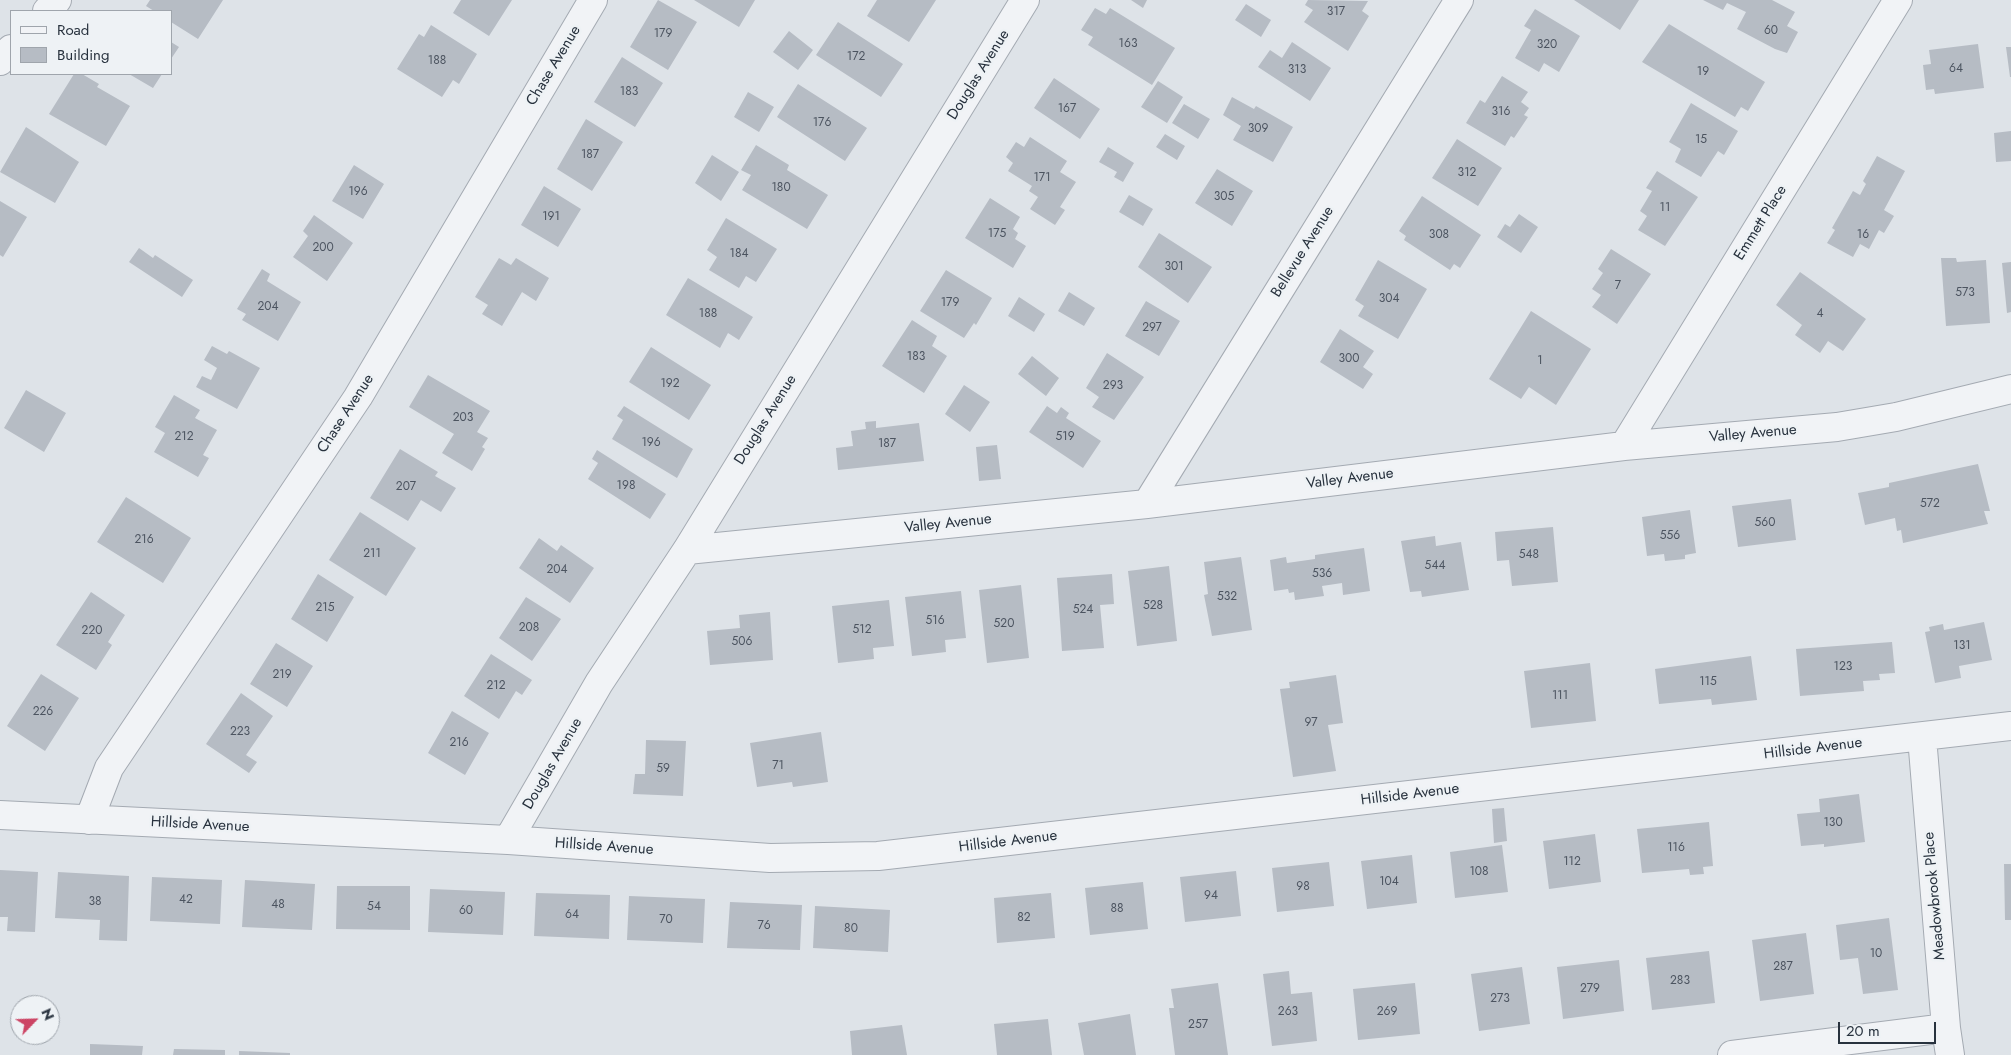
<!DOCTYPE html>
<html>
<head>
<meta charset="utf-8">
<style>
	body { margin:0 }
	#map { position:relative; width:2011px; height:1055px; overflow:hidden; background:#dee3e8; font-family:Jost,sans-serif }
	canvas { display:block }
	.legend { position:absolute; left:10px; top:10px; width:162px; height:65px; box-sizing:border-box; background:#eef2f5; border:1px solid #9fa5ac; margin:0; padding:6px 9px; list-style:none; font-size:15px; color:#28323e }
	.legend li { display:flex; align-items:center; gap:10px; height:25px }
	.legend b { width:25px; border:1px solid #9fa5ac }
	.north { position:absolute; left:10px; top:995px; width:50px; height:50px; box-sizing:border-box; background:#eef2f5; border:1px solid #9fa5ac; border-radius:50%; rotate:66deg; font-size:14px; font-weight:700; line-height:20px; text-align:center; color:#28323e }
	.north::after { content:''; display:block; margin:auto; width:18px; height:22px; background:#cc4464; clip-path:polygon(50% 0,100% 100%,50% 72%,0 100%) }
	.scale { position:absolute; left:1838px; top:1022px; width:98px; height:22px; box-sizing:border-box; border:2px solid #28323e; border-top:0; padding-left:6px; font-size:15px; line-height:18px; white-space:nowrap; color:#28323e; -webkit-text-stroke:4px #eef2f5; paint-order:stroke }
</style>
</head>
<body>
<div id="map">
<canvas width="2011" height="1055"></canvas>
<ul class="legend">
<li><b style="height:6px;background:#f1f3f6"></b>Road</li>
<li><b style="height:14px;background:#b6bcc4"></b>Building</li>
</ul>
<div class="north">N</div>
<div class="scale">20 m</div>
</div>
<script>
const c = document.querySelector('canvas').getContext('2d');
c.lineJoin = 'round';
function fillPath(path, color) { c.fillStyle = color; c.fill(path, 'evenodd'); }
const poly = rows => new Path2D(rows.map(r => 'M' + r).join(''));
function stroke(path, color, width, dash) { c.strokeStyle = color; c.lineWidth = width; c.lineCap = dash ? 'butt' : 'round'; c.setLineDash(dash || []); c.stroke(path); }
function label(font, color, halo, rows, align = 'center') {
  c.font = font + ' Jost,sans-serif'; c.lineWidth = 5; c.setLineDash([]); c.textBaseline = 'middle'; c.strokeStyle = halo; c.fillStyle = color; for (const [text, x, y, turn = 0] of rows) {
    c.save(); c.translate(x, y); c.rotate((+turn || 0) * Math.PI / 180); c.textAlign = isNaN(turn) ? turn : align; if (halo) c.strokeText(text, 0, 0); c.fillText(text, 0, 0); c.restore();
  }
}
fillPath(poly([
	[150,0,223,0,198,39,171,22,171,11,154,11,146,6],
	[461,0,512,0,489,36,453,13],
	[658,0,697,22,668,70,630,47],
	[694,0,755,0,739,27],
	[877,0,936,0,909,42,867,16],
	[1131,0,1147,0,1143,8],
	[1308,0,1368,1,1362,11,1369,16,1348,51,1304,22,1313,10,1305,5],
	[1574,0,1639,0,1620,30],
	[1703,0,1772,0,1795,12,1787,26,1798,32,1787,53,1775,49,1737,29,1746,12,1727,3,1723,10],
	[1246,4,1271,20,1261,37,1235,20],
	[1095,8,1106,14,1110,8,1175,48,1152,85,1088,45,1093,37,1081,30],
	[1535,9,1580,36,1559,72,1544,63,1539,72,1515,58,1531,30,1524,26],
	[838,22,903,64,881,97,816,55],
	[1669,24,1765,82,1748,111,1741,107,1735,117,1642,62],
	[431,25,477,54,459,84,453,80,442,97,397,69,419,34,424,37],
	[789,31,813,50,798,70,773,52],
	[171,42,179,47,171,59],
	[1292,42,1331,68,1310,101,1258,67,1270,50,1282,58],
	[1978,44,1984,88,1935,94,1934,89,1926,90,1923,65,1931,64,1929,50],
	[2006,47,2011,47,2011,77,2010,77],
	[622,57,663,83,635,127,594,102],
	[74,74,82,74,99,84,97,87,130,106,106,146,49,114],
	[129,74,162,74,153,88],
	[1502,76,1528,92,1521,102,1529,108,1524,115,1528,117,1514,138,1511,136,1505,146,1466,123,1480,100,1485,103],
	[1054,78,1100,109,1080,139,1034,108],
	[1158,81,1183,97,1167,123,1141,107],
	[798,84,867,128,845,161,777,117],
	[748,92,774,107,759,132,734,117],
	[1232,97,1254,109,1256,106,1293,127,1273,162,1233,140,1241,126,1223,115],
	[1691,103,1738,131,1724,155,1718,151,1701,177,1675,162,1681,149,1669,142],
	[1184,104,1210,119,1198,139,1172,123],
	[586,119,623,142,592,191,557,169],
	[26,127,79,162,55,203,0,172],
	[2011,131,2011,161,1996,162,1994,133],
	[1165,134,1185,146,1177,160,1156,147],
	[1030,137,1067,161,1060,172,1076,182,1060,207,1065,210,1055,225,1030,209,1038,197,1029,191,1032,186,1008,171,1013,163,1006,157,1016,142,1024,147],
	[1457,139,1502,168,1478,206,1432,178],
	[756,145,789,165,787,170,828,195,807,229,742,190,751,175,741,170],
	[1108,147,1134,163,1123,182,1114,177,1117,172,1099,162],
	[712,155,739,172,721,201,695,183],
	[1877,156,1905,171,1884,210,1894,216,1884,233,1879,230,1869,249,1860,244,1853,257,1827,243,1835,230,1832,228,1853,191,1860,195,1866,184,1863,181],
	[354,165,384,184,363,219,332,201],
	[1217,169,1253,191,1232,226,1195,203],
	[1657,171,1698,197,1665,246,1638,230,1647,216,1640,211,1652,191,1646,188],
	[544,186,581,209,558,247,521,225],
	[1129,195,1153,209,1143,226,1119,212],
	[1422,196,1481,235,1460,268,1454,264,1450,270,1404,240,1406,236,1399,231],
	[990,198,1020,217,1013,229,1018,233,1015,239,1026,246,1013,268,965,238],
	[0,201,27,217,3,257,0,255],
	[1519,214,1538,227,1521,253,1497,237,1505,224,1510,227],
	[314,215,353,243,327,281,293,257,308,236,303,231],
	[726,218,777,249,756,282,746,276,739,288,709,270,717,257,707,250],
	[1159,233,1212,267,1188,303,1138,267],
	[139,248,153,258,155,255,193,280,182,297,129,262],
	[1611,249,1651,274,1617,324,1592,307,1601,295,1592,289,1603,273,1598,269],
	[499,258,511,265,516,258,549,278,536,301,522,292,502,326,482,314,488,305,475,297],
	[1941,258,1956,258,1957,262,1986,260,1990,323,1946,326],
	[1378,260,1427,289,1398,339,1358,316,1364,306,1355,300],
	[2011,262,2011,312,2007,313,2002,263],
	[262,269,270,274,267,281,301,302,278,341,242,320,246,314,237,309],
	[946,270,992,298,976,325,974,323,964,338,920,311],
	[1800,272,1866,319,1843,351,1828,341,1820,353,1795,335,1802,325,1776,305],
	[688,278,753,317,739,340,728,333,720,348,666,315],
	[1069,292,1095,308,1084,326,1058,311],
	[1019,297,1045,314,1034,332,1008,316],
	[1146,301,1180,321,1159,356,1125,336],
	[1531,311,1591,349,1556,405,1529,387,1521,399,1489,379],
	[912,320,937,336,932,346,947,356,924,393,882,366],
	[1340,329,1374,351,1363,367,1373,374,1363,389,1320,362],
	[212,346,227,354,229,351,260,368,237,409,196,387,202,376,211,380,217,368,204,360],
	[651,347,711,385,689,420,629,382],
	[1107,353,1144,377,1114,420,1092,407,1099,397,1086,388],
	[1032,356,1059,378,1046,396,1018,374],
	[428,375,490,411,477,432,488,438,482,447,485,449,472,471,442,453,454,434,409,407],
	[964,385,990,402,970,432,945,414],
	[26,390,66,413,44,452,4,428],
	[174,395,200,410,195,418,217,430,203,455,209,458,198,477,154,452,165,433,155,427],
	[624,406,693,449,677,478,612,439,623,420,617,416],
	[1047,406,1057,413,1061,407,1069,413,1066,418,1101,441,1083,468,1029,432],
	[876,421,876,428,919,423,924,461,838,470,836,448,853,446,851,431,866,429,865,422],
	[997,445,1001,479,979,481,976,447],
	[400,449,438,472,435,476,456,488,441,512,421,500,408,521,370,498],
	[597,450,666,494,650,519,588,479,598,463,592,459],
	[1978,464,1990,511,1984,511,1988,524,1903,543,1901,530,1897,531,1895,518,1865,525,1858,493,1889,487,1889,483],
	[126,497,191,538,163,583,97,542],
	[1791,499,1796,540,1738,547,1732,506],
	[1690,510,1696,553,1685,555,1685,559,1665,561,1664,554,1647,556,1642,517],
	[360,512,416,548,386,596,329,560],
	[1553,527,1558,582,1512,586,1509,560,1497,561,1495,532],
	[1435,536,1436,546,1461,542,1469,590,1422,597,1421,591,1410,592,1401,541],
	[539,538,557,551,561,545,594,568,570,603,519,568],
	[1364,548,1370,591,1343,595,1342,583,1322,586,1324,596,1295,600,1294,592,1289,593,1288,589,1274,591,1270,560,1286,557,1287,563,1315,559,1315,555],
	[1241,557,1252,630,1212,636,1204,595,1208,594,1204,562],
	[1169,566,1177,641,1137,646,1128,571],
	[318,574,354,597,327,642,291,619],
	[1112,574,1114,604,1100,605,1104,648,1062,651,1057,578],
	[1021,585,1029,658,987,663,979,590],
	[961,591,966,638,945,640,946,652,912,656,905,597],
	[91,592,125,615,108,642,112,645,96,670,56,645],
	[526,597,561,619,532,661,499,638],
	[889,600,894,646,873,648,874,659,838,663,832,606],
	[770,612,773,660,710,665,707,631,740,628,739,615],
	[1984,622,1992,660,1959,666,1961,678,1935,683,1925,632,1930,631,1929,627,1943,624,1944,630],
	[1892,642,1895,673,1879,674,1880,680,1863,681,1864,691,1800,696,1796,649],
	[276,643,313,666,287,707,250,684],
	[491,654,532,680,522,695,516,691,499,719,464,696],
	[1751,656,1757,700,1712,705,1711,699,1659,704,1655,669],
	[1590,663,1596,721,1531,728,1524,671],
	[41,674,79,698,45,751,7,726],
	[1336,675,1343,723,1328,725,1336,771,1293,777,1280,689,1290,688,1289,682],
	[241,693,273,716,246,755,257,762,249,773,206,744],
	[452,711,489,733,465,775,428,753],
	[821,732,828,782,793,787,792,782,757,787,750,743],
	[646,740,686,741,683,796,633,794,635,774,645,774],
	[1859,794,1865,842,1824,847,1824,844,1801,846,1797,814,1820,812,1819,799],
	[1504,808,1507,841,1494,843,1492,809],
	[1709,822,1713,866,1703,867,1704,874,1690,875,1689,869,1642,873,1637,829],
	[1595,834,1601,882,1549,889,1543,841],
	[1502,845,1508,892,1455,898,1450,852],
	[1412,855,1417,903,1367,909,1361,861],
	[1329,862,1334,906,1277,912,1272,868],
	[2004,864,2011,864,2011,920,2005,920],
	[0,870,38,872,35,932,7,931,8,917,0,917],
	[1236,871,1241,916,1185,922,1180,877],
	[58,872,129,876,127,941,99,940,100,920,55,918],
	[152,877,222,880,220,924,150,921],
	[245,880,315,884,312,930,242,927],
	[1143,882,1148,929,1090,935,1085,888],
	[337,886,410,886,410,930,336,929],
	[430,889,505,892,503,935,428,932],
	[536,893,610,895,609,939,534,936],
	[1051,893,1055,938,997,943,994,898],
	[629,896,705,899,703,943,627,940],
	[730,902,802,905,800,950,727,948],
	[815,906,890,910,888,952,813,948],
	[1889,918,1898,990,1863,994,1858,958,1840,960,1836,925],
	[1806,933,1814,994,1760,1001,1752,940],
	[1709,951,1715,1003,1652,1010,1646,958],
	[1619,960,1624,1011,1563,1019,1557,967],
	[1522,967,1530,1024,1479,1031,1471,974],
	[1289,971,1291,994,1312,992,1317,1041,1272,1046,1263,974],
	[1218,983,1228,1055,1175,1055,1169,1008,1174,1008,1171,989],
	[1415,983,1420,1034,1358,1040,1353,989],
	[1130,1014,1136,1055,1084,1055,1078,1023],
	[1048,1019,1052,1055,997,1055,994,1024],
	[902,1025,907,1055,852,1055,850,1031],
	[90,1044,143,1046,142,1055,90,1055],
	[174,1049,225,1050,225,1055,173,1055],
	[239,1051,290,1053,290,1055,239,1055]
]), '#b6bcc4');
const minor = poly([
	[47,11,57,0],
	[0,61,11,49],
	[1624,446,1898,0],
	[1147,504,1459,0],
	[687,550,1147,504,1624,446,1837,427,1896,417,2011,389],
	[1922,737,1946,1028,1950,1055],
	[0,815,508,840,770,858,878,856,2011,726],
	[89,820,109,768,358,397,593,0],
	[508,840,599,683,687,550,1025,0],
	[1732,1055,1946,1028]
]);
stroke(minor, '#a4aab2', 30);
stroke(minor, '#f1f3f6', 28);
label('12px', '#4c5460', null, [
	["317",1336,12],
	["60",1771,31],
	["179",663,34],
	["163",1128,44],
	["320",1547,45],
	["172",856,57],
	["188",437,61],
	["64",1956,69],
	["313",1297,70],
	["19",1703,72],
	["183",629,92],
	["167",1067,109],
	["316",1501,112],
	["176",822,123],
	["309",1258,129],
	["15",1701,140],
	["187",590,155],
	["312",1467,173],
	["171",1042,178],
	["180",781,188],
	["196",358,192],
	["305",1224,197],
	["11",1665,208],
	["191",551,217],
	["175",997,234],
	["308",1439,235],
	["16",1863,235],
	["200",323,248],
	["184",739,254],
	["301",1174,267],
	["7",1618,286],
	["573",1965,293],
	["304",1389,299],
	["179",950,303],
	["204",268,307],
	["188",708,314],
	["4",1820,314],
	["297",1152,328],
	["183",916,357],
	["300",1349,359],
	["1",1540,361],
	["192",670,384],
	["293",1113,386],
	["203",463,418],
	["212",184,437],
	["519",1065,437],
	["196",651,443],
	["187",887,444],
	["198",626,486],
	["207",406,487],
	["572",1930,504],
	["560",1765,523],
	["556",1670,536],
	["216",144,540],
	["211",372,554],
	["548",1529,555],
	["544",1435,566],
	["204",557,570],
	["536",1322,574],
	["532",1227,597],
	["528",1153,606],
	["215",325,608],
	["524",1083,610],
	["516",935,621],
	["520",1004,624],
	["208",529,628],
	["512",862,630],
	["220",92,631],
	["506",742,642],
	["131",1962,646],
	["123",1843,667],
	["219",282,675],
	["115",1708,682],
	["212",496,686],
	["111",1560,696],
	["226",43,712],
	["97",1311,723],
	["223",240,732],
	["216",459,743],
	["71",778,766],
	["59",663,769],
	["130",1833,823],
	["116",1676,848],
	["112",1572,862],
	["108",1479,872],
	["104",1389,882],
	["98",1303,887],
	["94",1211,896],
	["42",186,900],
	["38",95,902],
	["48",278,905],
	["54",374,907],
	["88",1117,909],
	["60",466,911],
	["64",572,915],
	["82",1024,918],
	["70",666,920],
	["76",764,926],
	["80",851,929],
	["10",1876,954],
	["287",1783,967],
	["283",1680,981],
	["279",1590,989],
	["273",1500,999],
	["263",1288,1012],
	["269",1387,1012],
	["257",1198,1025]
]);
label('15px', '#28323e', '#eef2f5', [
	["Chase Avenue",554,66,-59],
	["Douglas Avenue",979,75,-58],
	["Emmett Place",1761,223,-58],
	["Bellevue Avenue",1303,252,-58],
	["Chase Avenue",346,414,-57],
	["Douglas Avenue",766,420,-58],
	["Valley Avenue",1753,434,-5],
	["Valley Avenue",1350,479,-7],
	["Valley Avenue",948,524,-6],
	["Hillside Avenue",1813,749,-7],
	["Douglas Avenue",553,764,-60],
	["Hillside Avenue",1410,795,-7],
	["Hillside Avenue",200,825,3],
	["Hillside Avenue",1008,842,-7],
	["Hillside Avenue",604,847,4],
	["Meadowbrook Place",1935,896,-95]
]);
</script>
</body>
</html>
